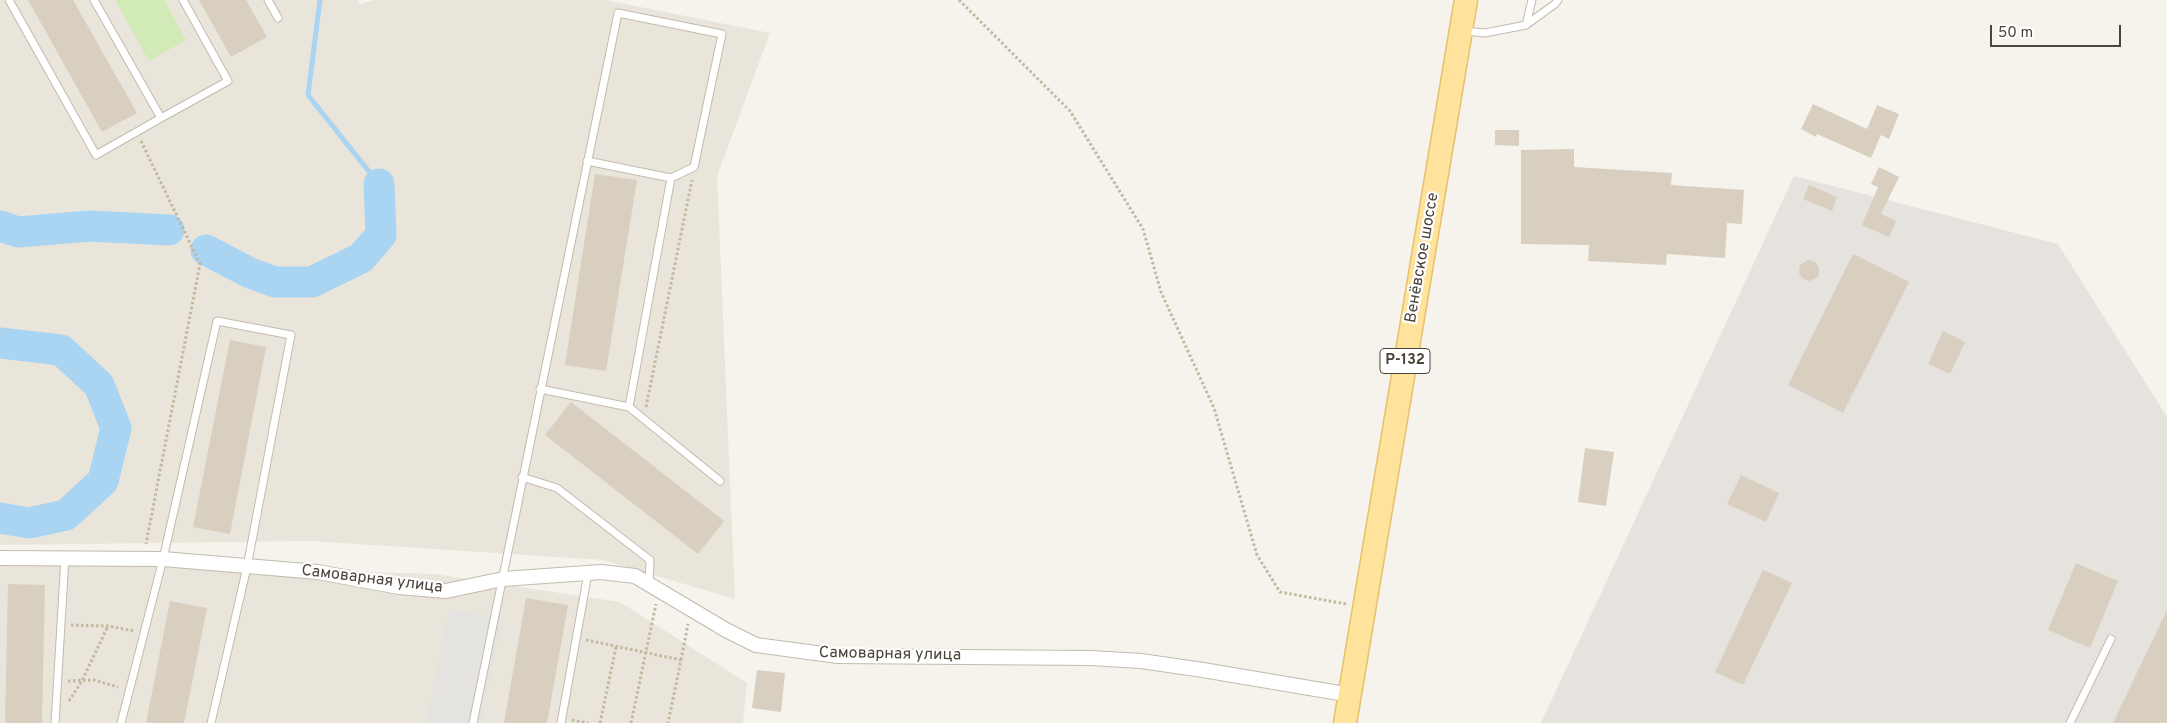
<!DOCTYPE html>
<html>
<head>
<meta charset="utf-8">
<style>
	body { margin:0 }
	#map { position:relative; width:2167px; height:723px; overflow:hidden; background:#f6f3ec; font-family:Overpass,sans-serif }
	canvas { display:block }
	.scale { position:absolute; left:1990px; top:25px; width:131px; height:22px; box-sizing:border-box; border:2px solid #4b4439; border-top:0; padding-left:6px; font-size:15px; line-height:18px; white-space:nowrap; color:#4b4439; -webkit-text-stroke:4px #fff; paint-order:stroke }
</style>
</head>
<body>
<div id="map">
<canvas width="2167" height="723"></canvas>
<div class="scale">50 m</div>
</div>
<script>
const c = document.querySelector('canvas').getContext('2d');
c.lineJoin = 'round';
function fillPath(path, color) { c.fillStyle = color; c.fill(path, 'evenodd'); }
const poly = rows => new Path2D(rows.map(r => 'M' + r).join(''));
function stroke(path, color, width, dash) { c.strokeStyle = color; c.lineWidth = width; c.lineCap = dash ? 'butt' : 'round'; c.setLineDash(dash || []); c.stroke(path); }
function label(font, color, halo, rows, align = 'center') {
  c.font = font + ' Overpass,sans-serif'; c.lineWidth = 4.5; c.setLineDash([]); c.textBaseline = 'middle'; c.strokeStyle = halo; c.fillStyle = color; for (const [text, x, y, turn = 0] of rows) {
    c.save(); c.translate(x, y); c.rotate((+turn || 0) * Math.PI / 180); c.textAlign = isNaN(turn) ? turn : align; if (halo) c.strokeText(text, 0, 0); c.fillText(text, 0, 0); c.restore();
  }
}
fillPath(poly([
	[0,0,357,0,360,4,374,0,605,0,770,33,717,176,735,599,603,560,311,541,0,545],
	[0,560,434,574,620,602,747,683,743,723,0,723]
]), '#eae5da');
fillPath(poly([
	[1794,176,2058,244,2167,417,2167,723,1541,723]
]), '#e6e2dd');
fillPath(poly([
	[115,0,164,0,186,40,149,61]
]), '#d2eab5');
fillPath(poly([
	[449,609,502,619,481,723,426,723]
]), '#e5e3e0');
stroke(poly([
	[320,0,308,95,379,184]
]), '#a9d4f2', 5);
stroke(poly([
	[0,226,18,232,90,226,169,230],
	[206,250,250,273,275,282,312,282,361,258,381,235,379,184],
	[0,343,61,350,99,385,116,428,103,481,66,515,29,523,0,518]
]), '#a9d4f2', 31);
fillPath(poly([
	[28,0,73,0,137,113,102,132],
	[199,0,246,0,267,37,231,57],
	[1813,104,1867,129,1877,105,1899,114,1889,139,1881,135,1871,158,1817,134,1816,137,1801,129],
	[1495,130,1519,130,1519,146,1495,145],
	[1574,149,1574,167,1672,173,1671,185,1744,190,1742,224,1727,223,1725,258,1667,254,1666,265,1588,261,1589,245,1521,244,1521,150],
	[1879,167,1899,177,1881,214,1896,221,1889,237,1862,225,1878,187,1871,184],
	[595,174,637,180,606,371,565,365],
	[1809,185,1837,197,1832,211,1803,199],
	[1853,254,1909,282,1843,413,1788,385],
	[1808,260,1815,262,1819,268,1819,276,1810,281,1803,279,1799,273,1800,265],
	[1943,331,1965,342,1950,374,1928,364],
	[230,340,266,347,230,534,193,527],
	[571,402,724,521,698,554,545,435],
	[1585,448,1614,452,1606,506,1578,502],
	[1741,475,1779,493,1766,522,1727,504],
	[2076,563,2118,581,2090,648,2048,630],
	[1763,570,1792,583,1743,685,1715,672],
	[8,584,45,585,42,723,5,723],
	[526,598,568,605,547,723,504,723],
	[170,601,207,608,184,723,146,723],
	[2167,610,2167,723,2113,723],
	[757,670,785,673,781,712,752,708]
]), '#d8cfc1');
const service = poly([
	[9,0,96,155,161,118,94,0],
	[268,0,278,18],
	[1526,25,1555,4,1558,0],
	[1464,31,1485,33,1526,25,1532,0],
	[161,118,228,81,183,0],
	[587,161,671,178],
	[540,389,629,407],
	[522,477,557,488,650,560,649,584],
	[55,723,65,558],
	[121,723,163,559,217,321,291,335,247,567,211,723],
	[473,723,618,13,722,34,694,167,671,178,629,407,720,481],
	[561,723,588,573],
	[2070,723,2111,639]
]);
const minor = poly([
	[0,558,163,559,318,572,399,587,446,591,503,579,601,572,635,576,726,630,756,645,838,656,1091,658,1141,661,1203,670,1351,695]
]);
const primary = poly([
	[1345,723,1466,0]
]);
stroke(service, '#c2bbae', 9);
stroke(minor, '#c2bbae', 16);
stroke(primary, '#e6c16a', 25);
stroke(poly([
	[959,0,1070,111,1143,229,1161,292,1214,408,1257,555,1280,592,1346,604],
	[141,141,200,264,146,544],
	[646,407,692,180],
	[71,625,108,626,134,631],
	[586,640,681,660,668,723],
	[681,660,688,624],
	[68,681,94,680,118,687],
	[69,701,82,681,108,626],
	[572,720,588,723],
	[600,723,616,647],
	[631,723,656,604]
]), '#c4b79f', 3, [2.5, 2.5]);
stroke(service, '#fff', 7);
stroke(minor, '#fff', 14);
stroke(primary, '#ffe39c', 22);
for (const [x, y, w] of [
	[1405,361,50]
]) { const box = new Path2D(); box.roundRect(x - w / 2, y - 12.5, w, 25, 4); c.fillStyle = '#fff'; c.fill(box); stroke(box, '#4b4439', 1); }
label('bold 15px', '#4b4439', null, [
	["Р-132",1405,361]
]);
label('16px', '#4b4439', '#fff', [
	["Венёвское шоссе",1423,258,-80],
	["Самоварная улица",372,580,7],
	["Самоварная улица",890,655,1]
]);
</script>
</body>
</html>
